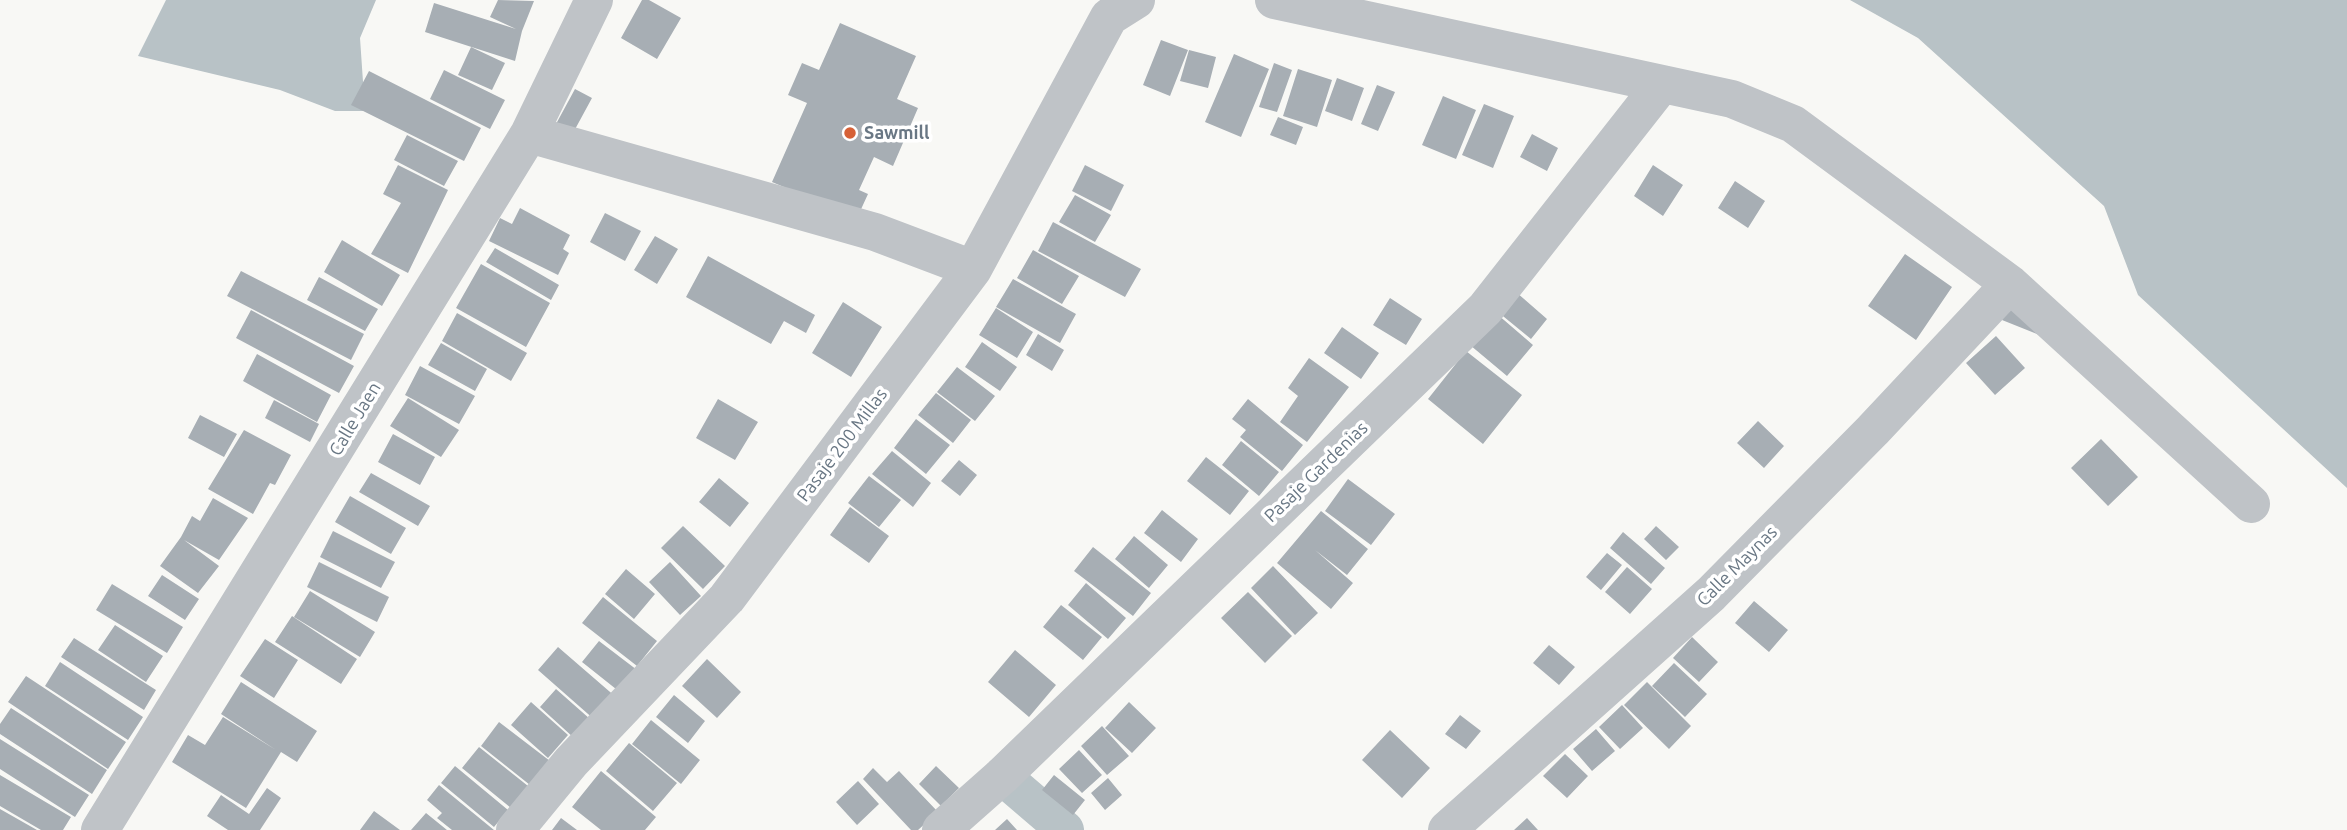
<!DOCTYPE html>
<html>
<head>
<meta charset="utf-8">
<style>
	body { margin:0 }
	canvas { display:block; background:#f8f8f5 }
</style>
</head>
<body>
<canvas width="2347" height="830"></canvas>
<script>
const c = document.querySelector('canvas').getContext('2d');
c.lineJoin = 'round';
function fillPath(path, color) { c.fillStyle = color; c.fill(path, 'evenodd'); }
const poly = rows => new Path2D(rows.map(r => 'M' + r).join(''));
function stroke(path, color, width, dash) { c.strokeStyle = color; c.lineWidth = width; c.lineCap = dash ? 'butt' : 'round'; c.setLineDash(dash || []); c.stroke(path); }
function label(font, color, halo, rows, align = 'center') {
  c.font = font + ' Ubuntu,sans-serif'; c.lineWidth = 7; c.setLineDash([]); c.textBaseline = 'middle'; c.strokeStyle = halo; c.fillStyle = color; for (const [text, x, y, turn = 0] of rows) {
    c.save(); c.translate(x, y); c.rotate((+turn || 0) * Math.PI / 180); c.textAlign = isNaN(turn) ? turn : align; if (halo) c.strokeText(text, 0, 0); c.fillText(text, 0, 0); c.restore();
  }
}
fillPath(poly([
	[166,0,376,0,360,38,365,111,335,111,280,90,138,56],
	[1850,0,2347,0,2347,488,2138,295,2104,206,1918,38]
]), '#b8c2c6');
stroke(poly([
	[1002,776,1065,830]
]), '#b8c2c6', 38);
fillPath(poly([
	[498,0,534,1,522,31,515,61,425,32,434,3,516,29,490,17],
	[642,0,649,0,681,18,657,59,621,38],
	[840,23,916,56,897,99,918,108,893,166,874,157,859,190,868,194,857,218,772,182,807,103,788,95,802,63,819,70],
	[1161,40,1188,50,1170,96,1143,85],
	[471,47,505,63,492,90,458,75],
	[1189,50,1216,57,1208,88,1180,81],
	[1234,54,1269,69,1241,137,1205,122],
	[1274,63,1292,70,1277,112,1259,107],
	[1298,69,1332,80,1317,127,1283,116],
	[444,70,505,100,490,129,430,99],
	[369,71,481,128,464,161,351,105],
	[1337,78,1364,88,1352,121,1325,111],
	[1377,85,1395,92,1378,131,1361,124],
	[575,89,592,98,573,133,556,124],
	[1443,96,1476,110,1456,159,1422,145],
	[1484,104,1514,116,1493,168,1462,155],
	[1278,117,1303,127,1296,145,1270,135],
	[1532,134,1558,148,1547,171,1520,157],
	[407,135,458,161,444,186,394,160],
	[398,165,448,190,408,273,371,254,401,203,383,194],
	[1085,165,1124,185,1111,211,1072,191],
	[1653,165,1683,185,1663,216,1634,196],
	[1735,181,1765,201,1748,228,1718,208],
	[1075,195,1111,215,1095,242,1059,222],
	[520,208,570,235,563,249,569,253,558,275,489,241,500,218,512,224],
	[605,213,641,231,625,261,590,242],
	[1053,222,1141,269,1125,297,1038,251],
	[655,236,678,249,657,284,634,270],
	[342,240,400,275,382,306,324,272],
	[495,248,559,285,551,300,486,262],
	[1033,250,1079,276,1062,304,1017,278],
	[1905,254,1952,287,1916,340,1868,306],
	[708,256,815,315,806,333,784,321,771,344,686,297],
	[481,264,550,303,526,347,456,308],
	[241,271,364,334,351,360,227,296],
	[319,277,378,309,365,331,307,300],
	[1013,279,1076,314,1060,343,996,307],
	[1516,292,1547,319,1531,339,1498,312],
	[1390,298,1422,319,1406,345,1373,325],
	[2009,301,2042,336,2002,320],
	[843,302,882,327,851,377,812,353],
	[996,308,1033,332,1017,358,979,335],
	[251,310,354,366,339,393,236,338],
	[457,313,527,353,511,381,442,341],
	[1497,314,1533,345,1507,376,1470,345],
	[1342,327,1379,353,1361,379,1324,353],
	[1038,334,1064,350,1052,371,1026,355],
	[1996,336,2025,368,1995,395,1966,363],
	[982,342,1017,367,1000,391,965,367],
	[441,343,487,369,475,391,428,365],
	[1466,351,1522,395,1483,444,1428,399],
	[257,354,331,395,317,422,243,381],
	[1309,358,1349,387,1307,442,1280,422,1298,396,1288,388],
	[420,366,475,396,459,424,405,395],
	[957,367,995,396,975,421,937,392],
	[936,393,971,420,953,443,918,415],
	[408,398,459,430,441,457,390,426],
	[718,399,758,422,735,460,696,438],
	[1248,399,1303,445,1282,471,1240,437,1246,430,1232,419],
	[274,400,319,424,310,442,265,418],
	[200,415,237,434,224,457,188,438],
	[916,419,950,445,926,474,894,448],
	[1758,421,1784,446,1764,468,1737,443],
	[244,430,291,455,275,485,270,483,253,514,208,489],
	[393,434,435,457,420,485,378,462],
	[2101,439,2138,477,2108,506,2071,468],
	[1241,441,1279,472,1259,496,1222,465],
	[892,451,931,483,913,507,872,474],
	[1206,457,1249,491,1230,515,1187,481],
	[959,460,977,475,960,496,941,481],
	[371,473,430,506,418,526,359,492],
	[869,476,901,500,879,527,848,503],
	[719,478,749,503,730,527,699,502],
	[1348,479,1395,514,1371,545,1325,511],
	[350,496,406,528,391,554,335,522],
	[213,498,248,518,219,560,184,540,219,566,198,593,160,566,181,537,192,516,200,521],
	[850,507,889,536,869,563,830,535],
	[1162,510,1198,539,1181,562,1144,533],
	[1321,511,1368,549,1347,575,1315,550,1353,583,1331,609,1277,563],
	[683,526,725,566,703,589,661,548],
	[1656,526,1679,547,1666,560,1644,539],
	[333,531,395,562,381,588,320,557],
	[1623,532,1665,568,1651,584,1610,548],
	[1134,536,1168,565,1149,588,1115,559],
	[1093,547,1151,593,1133,616,1074,571],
	[1607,553,1622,565,1601,590,1586,577],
	[319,562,389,597,377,622,307,587],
	[670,562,701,596,680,615,649,582],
	[1273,566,1318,613,1295,635,1251,588],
	[1627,567,1652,589,1630,614,1605,592],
	[626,569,655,594,634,619,605,594],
	[162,575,199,599,185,620,148,596],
	[1086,583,1126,618,1108,639,1068,605],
	[112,584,183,627,167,653,96,610],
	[310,591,375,632,360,657,294,617],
	[1248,592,1292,636,1265,663,1221,618],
	[603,597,657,641,637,666,582,623],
	[1754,601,1788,630,1769,652,1735,623],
	[1061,605,1102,637,1083,660,1043,627],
	[292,616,357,659,341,684,275,642],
	[115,625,163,656,146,682,98,650],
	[1692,637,1718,662,1699,682,1673,658],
	[74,638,156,690,144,710,61,657],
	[265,639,298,660,274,698,240,676],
	[599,641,637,670,621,693,582,662],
	[1549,645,1575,667,1559,685,1533,663],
	[558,647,617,698,596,721,538,670],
	[1015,650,1056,685,1029,717,988,682],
	[707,659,741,692,717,718,682,686],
	[60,662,143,717,128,740,45,686],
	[1674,663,1707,694,1685,717,1652,686],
	[26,676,126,742,108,769,8,702],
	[241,682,317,731,297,762,281,752,246,808,172,762,188,735,205,745,223,717,276,750,221,714],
	[1647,682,1691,726,1669,749,1624,705],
	[556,689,590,719,574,738,540,707],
	[674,695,705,721,688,743,656,717],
	[531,702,568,735,548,758,511,725],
	[1129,702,1156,728,1132,753,1105,728],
	[1622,705,1643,728,1620,749,1599,727],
	[11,708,107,770,92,794,0,734,0,724],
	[1460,715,1481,731,1466,749,1445,734],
	[651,720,700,760,681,784,632,744],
	[499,722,550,761,530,785,481,746],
	[1102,726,1129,756,1107,775,1081,746],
	[1596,729,1615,751,1592,771,1573,749],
	[1390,730,1430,768,1402,798,1362,760],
	[0,739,89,795,75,817,0,769],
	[629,743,677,783,653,811,606,771],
	[479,747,528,786,511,808,462,768],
	[1079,750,1102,775,1082,793,1059,769],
	[1565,754,1588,776,1567,798,1543,776],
	[455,766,508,810,494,827,441,783],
	[936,766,959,788,941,806,919,784],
	[873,768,887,782,899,771,938,812,918,830,911,830,863,779],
	[601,771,656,817,645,830,601,830,572,807],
	[0,775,71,817,63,830,41,830,0,806],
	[1054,775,1085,800,1073,815,1042,790],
	[1108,778,1122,795,1105,810,1091,793],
	[858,781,879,804,857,825,836,802],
	[439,785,494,830,452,830,437,818,442,813,427,800],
	[267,788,281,798,260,830,228,830,207,816,221,795,249,814],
	[0,809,37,830,0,830],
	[374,811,400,830,360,830],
	[426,813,447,830,411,830],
	[561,818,577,830,552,830],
	[1527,818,1538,830,1514,830],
	[1007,819,1017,830,995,830]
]), '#a7aeb4');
stroke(poly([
	[1274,0,1732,99,1793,124,2010,284,2251,504],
	[529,134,875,232,973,269],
	[100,830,529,134,594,0],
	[515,830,571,762,727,598,973,269,1109,17,1136,0],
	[941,830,1002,776,1485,309,1661,85],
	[1447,830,1711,594,1873,430,2010,284]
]), '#bfc3c7', 38);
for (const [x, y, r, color] of [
	[850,133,7,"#d66137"]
]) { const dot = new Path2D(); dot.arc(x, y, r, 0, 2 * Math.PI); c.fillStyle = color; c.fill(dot); stroke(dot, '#fff', 2.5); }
label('bold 18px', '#697784', '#fff', [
	["Sawmill",864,133]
], 'left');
label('18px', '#697784', '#fff', [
	["Calle Jaen",355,419,-59],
	["Pasaje 200 Millas",842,445,-53],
	["Pasaje Gardenias",1316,472,-44],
	["Calle Maynas",1737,566,-45]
]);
</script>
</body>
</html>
